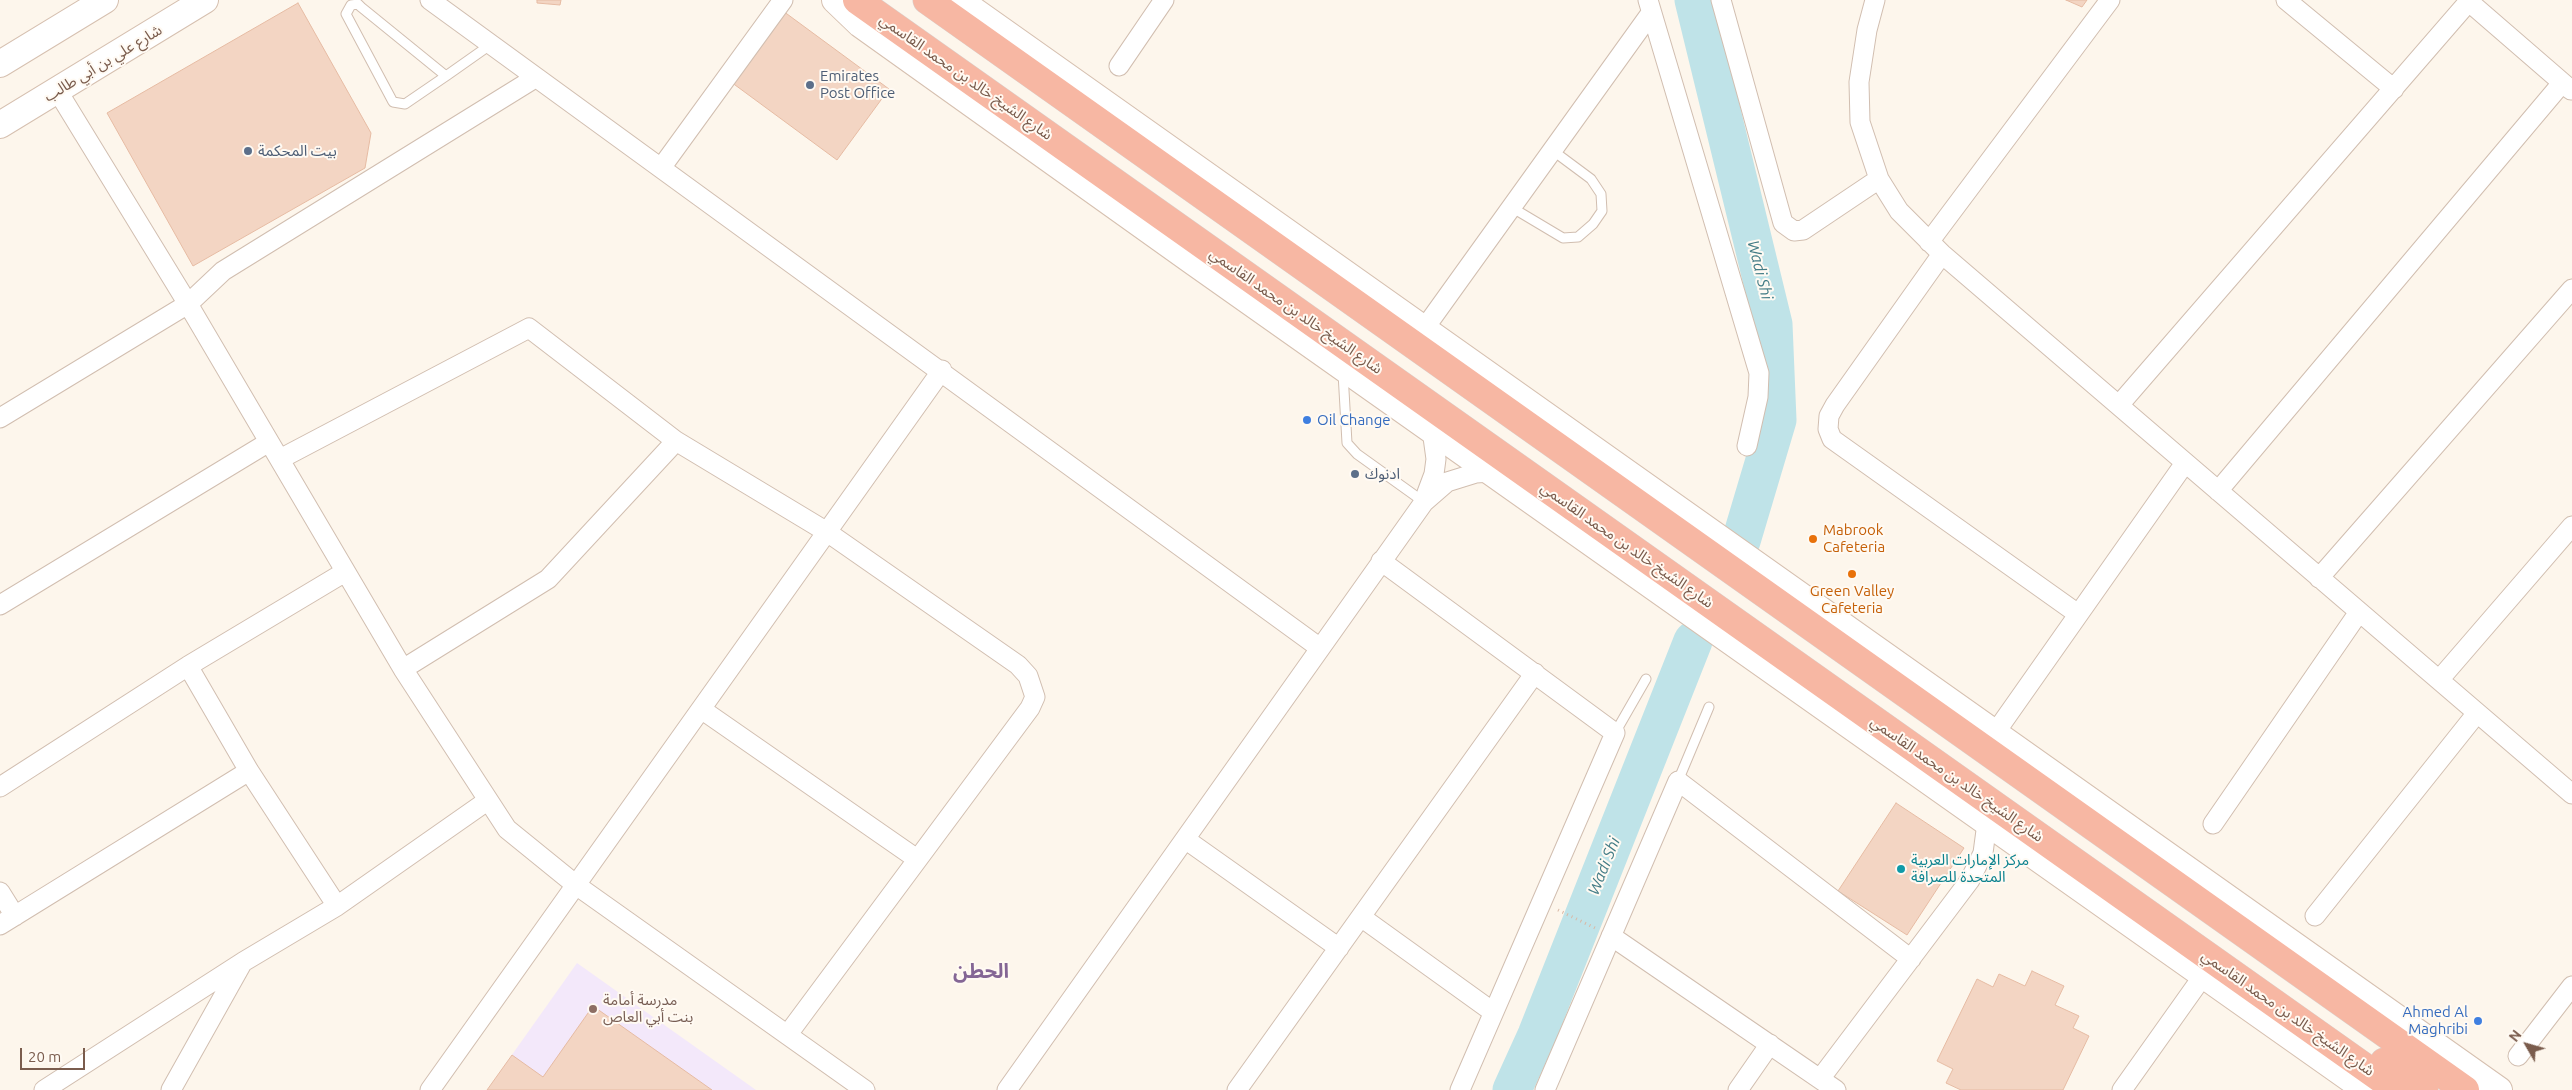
<!DOCTYPE html>
<html>
<head>
<meta charset="utf-8">
<style>
	body { margin:0 }
	#map { position:relative; width:2572px; height:1090px; overflow:hidden; background:#fdf6ec; font-family:Ubuntu,sans-serif }
	canvas { display:block }
	.north { position:absolute; left:2502px; top:1020px; width:50px; height:50px; -webkit-text-stroke:4px #fffaf3; paint-order:stroke; rotate:308deg; font-size:14px; font-weight:700; line-height:20px; text-align:center; color:#7a5c4d }
	.north::after { content:''; display:block; margin:auto; width:18px; height:22px; background:#7a5c4d; clip-path:polygon(50% 0,100% 100%,50% 72%,0 100%) }
	.scale { position:absolute; left:20px; top:1048px; width:65px; height:22px; box-sizing:border-box; border:2px solid #7a5c4d; border-top:0; padding-left:6px; font-size:15px; line-height:18px; white-space:nowrap; color:#7a5c4d; -webkit-text-stroke:4px #fffaf3; paint-order:stroke }
</style>
</head>
<body>
<div id="map">
<canvas width="2572" height="1090"></canvas>
<div class="north">N</div>
<div class="scale">20 m</div>
</div>
<script>
const c = document.querySelector('canvas').getContext('2d');
c.lineJoin = 'round';
function fillPath(path, color) { c.fillStyle = color; c.fill(path, 'evenodd'); }
const poly = rows => new Path2D(rows.map(r => 'M' + r).join(''));
function stroke(path, color, width, dash) { c.strokeStyle = color; c.lineWidth = width; c.lineCap = dash ? 'butt' : 'round'; c.setLineDash(dash || []); c.stroke(path); }
function label(font, color, halo, rows, align = 'center') {
  c.font = font + ' Ubuntu,"Noto Sans Arabic",sans-serif'; c.lineWidth = 4; c.setLineDash([]); c.textBaseline = 'middle'; c.strokeStyle = halo; c.fillStyle = color; for (const [text, x, y, turn = 0] of rows) {
    c.save(); c.translate(x, y); c.rotate((+turn || 0) * Math.PI / 180); c.textAlign = isNaN(turn) ? turn : align; if (halo) c.strokeText(text, 0, 0); c.fillText(text, 0, 0); c.restore();
  }
}
fillPath(poly([
	[577,963,756,1090,487,1090]
]), '#f3e8fa');
stroke(poly([
	[1694,0,1773,324,1777,420,1741,541],
	[1512,1090,1537,1035,1693,641]
]), '#bfe3e8', 39);
const building = poly([
	[537,0,561,0,560,5,537,3,537,0],
	[2066,0,2087,0,2082,7,2066,0],
	[298,3,371,133,365,168,193,266,107,113,298,3],
	[783,11,889,89,837,160,731,82,783,11],
	[1896,803,1964,848,1907,935,1838,891,1896,803],
	[2032,971,2064,986,2055,1005,2079,1016,2073,1028,2089,1036,2063,1090,1961,1090,1946,1083,1953,1069,1937,1061,1977,979,1993,987,1999,974,2025,986,2032,971],
	[593,1006,712,1090,487,1090,512,1055,543,1077,593,1006]
]);
fillPath(building, '#f3d5c3');
stroke(building, '#e6bba3', 1);
const lane = poly([
	[358,4,361,7,446,76,405,104,393,102,346,14,351,5,358,4],
	[446,76,490,45],
	[1511,207,1563,238,1578,237,1593,224,1602,211,1601,194,1591,179,1552,150],
	[1343,373,1347,443,1357,454,1424,502],
	[1615,733,1646,679],
	[1678,781,1709,707]
]);
const street = poly([
	[430,0,1320,648],
	[1648,0,1759,373,1758,397,1747,446],
	[1721,0,1783,223,1794,231,1803,230,1879,179],
	[1875,0,1867,30,1859,82,1860,122,1879,179,1899,211,1942,254,2572,794],
	[2286,0,2394,89],
	[2467,0,2571,90],
	[1119,66,1164,0],
	[57,90,188,304,403,669,507,829,576,885,865,1090],
	[661,168,783,0],
	[1929,242,2110,0],
	[1942,254,1835,405,1829,416,1828,429,1832,439,1839,444,2078,614],
	[1424,329,1651,13],
	[2119,405,2470,0],
	[0,418,188,304,223,271,535,78],
	[280,459,529,328,676,441,827,532,1018,665,1028,676,1035,697,1030,708,788,1034],
	[2218,491,2562,83],
	[1425,498,1434,474,1436,459,1432,430],
	[1381,561,1615,733,1460,1090],
	[2319,578,2572,289],
	[0,605,269,442],
	[188,666,249,771,337,906],
	[403,669,548,579,676,441],
	[2439,680,2572,526],
	[701,709,917,859],
	[1995,733,2185,463],
	[0,787,188,666,345,572],
	[2213,824,2359,612],
	[1185,839,1339,948],
	[0,892,15,916],
	[2315,916,2477,713],
	[1361,917,1493,1012],
	[0,925,249,771],
	[1611,936,1836,1090],
	[2518,1056,2572,986],
	[1820,1079,1970,880,1983,853,1987,823],
	[44,1090,243,962,337,906,487,801],
	[171,1090,241,965],
	[430,1090,942,370],
	[1007,1090,1424,502,1447,482,1476,473,1491,472],
	[1237,1090,1535,673],
	[1545,1090,1678,781,1911,959],
	[1738,1090,1770,1044],
	[2122,1090,2203,976]
]);
const secondary = poly([
	[835,0,860,24,1192,261,2366,1090],
	[959,0,2499,1090],
	[0,64,105,0],
	[0,125,205,0]
]);
const highway = poly([
	[857,0,2397,1090],
	[927,0,2465,1090],
	[2384,1062,2424,1090]
]);
stroke(lane, '#d1beb0', 11);
stroke(street, '#d1beb0', 21);
stroke(secondary, '#d6c0b0', 28);
stroke(highway, '#dad1cd', 29);
stroke(poly([
	[1558,910,1595,928]
]), '#d9b8a5', 3, [1, 4]);
stroke(lane, '#fff', 9);
stroke(street, '#fff', 19);
stroke(secondary, '#fff', 26);
stroke(highway, '#f7b7a3', 28);
for (const [x, y, r, color] of [
	[810,85,5,"#5c6f8a"],
	[248,151,5,"#5c6f8a"],
	[1307,420,5,"#3f7fe0"],
	[1355,474,5,"#5c6f8a"],
	[1813,539,5,"#e8710a"],
	[1852,574,5,"#e8710a"],
	[1901,869,5,"#0f9aa8"],
	[593,1009,5,"#8d6e63"],
	[2478,1021,5,"#3f7fe0"]
]) { const dot = new Path2D(); dot.arc(x, y, r, 0, 2 * Math.PI); c.fillStyle = color; c.fill(dot); stroke(dot, '#fffaf3', 2); }
label('15px', '#7a5c4d', '#fffaf3', [
	["شارع علي بن أبي طالب",103,63,-31],
	["شارع الشيخ خالد بن محمد القاسمي",966,77,35],
	["شارع الشيخ خالد بن محمد القاسمي",1296,311,35],
	["شارع الشيخ خالد بن محمد القاسمي",1627,545,35],
	["شارع الشيخ خالد بن محمد القاسمي",1957,779,35],
	["شارع الشيخ خالد بن محمد القاسمي",2288,1013,35]
]);
label('15px', '#4e5e75', '#fffaf3', [
	["Emirates",820,76],
	["Post Office",820,93],
	["بيت المحكمة",258,151],
	["ادنوك",1365,474]
], 'left');
label('15px', '#366cbe', '#fffaf3', [
	["Oil Change",1317,420],
	["Ahmed Al",2468,1012,"right"],
	["Maghribi",2468,1029,"right"]
], 'left');
label('15px', '#c56008', '#fffaf3', [
	["Mabrook",1823,530],
	["Cafeteria",1823,547],
	["Green Valley",1852,591,"center"],
	["Cafeteria",1852,608,"center"]
], 'left');
label('15px', '#0d838f', '#fffaf3', [
	["مركز الإمارات العربية",1911,860],
	["المتحدة للصرافة",1911,877]
], 'left');
label('15px', '#785e54', '#fffaf3', [
	["مدرسة أمامة",603,1000],
	["بنت أبي العاص",603,1017]
], 'left');
label('italic 16px', '#437c86', '#fffaf3', [
	["Wadi Shi",1760,270,76],
	["Wadi Shi",1604,866,-68]
]);
label('bold 20px', '#846695', '#fffaf3', [
	["الحطن",981,971]
]);
</script>
</body>
</html>
